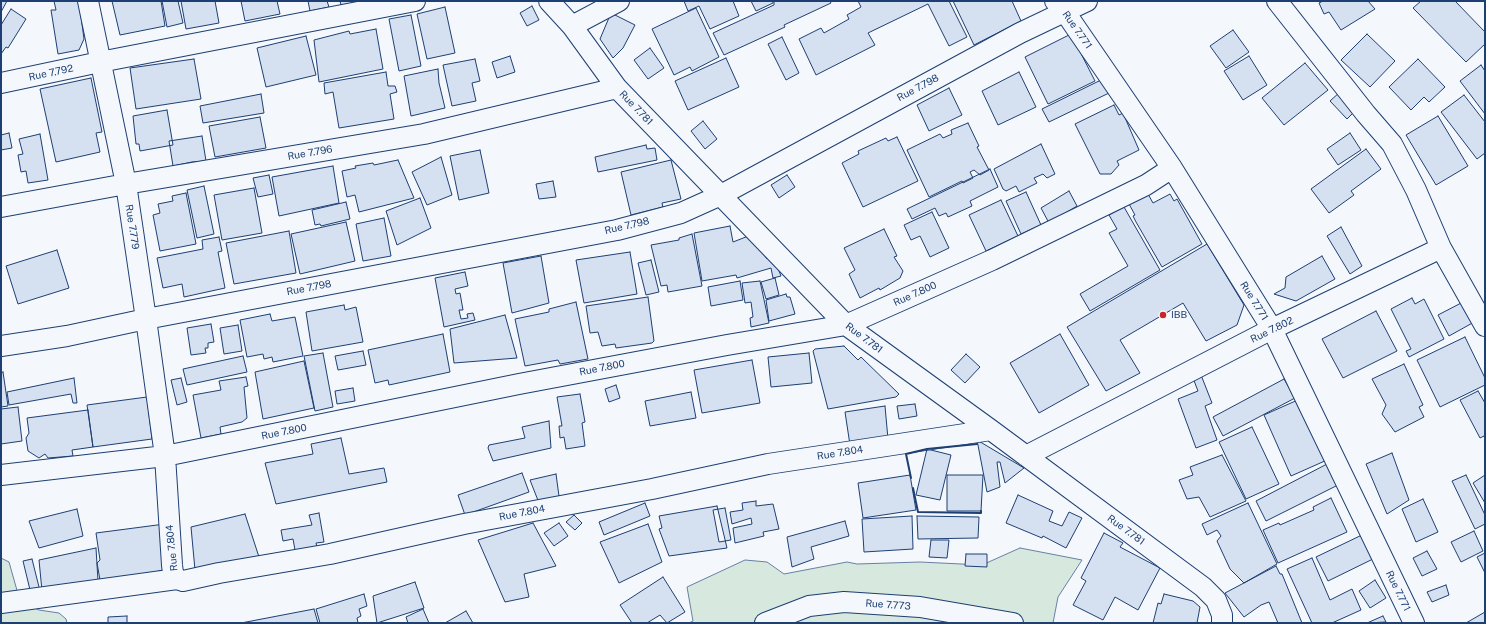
<!DOCTYPE html>
<html>
<head>
<meta charset="utf-8">
<style>
	body { margin:0 }
	#map { position:relative; width:1486px; height:624px; overflow:hidden; background:#f4f7fb; font-family:"Public Sans",sans-serif }
	canvas { display:block }
	.frame { position:absolute; inset:0; border:2px solid #1d3f73; pointer-events:none }
</style>
</head>
<body>
<div id="map">
<canvas width="1486" height="624"></canvas>
<div class="frame"></div>
</div>
<script>
const c = document.querySelector('canvas').getContext('2d');
c.lineJoin = 'round';
function fillPath(path, color) { c.fillStyle = color; c.fill(path, 'evenodd'); }
const poly = rows => new Path2D(rows.map(r => 'M' + r).join(''));
function stroke(path, color, width, dash) { c.strokeStyle = color; c.lineWidth = width; c.lineCap = dash ? 'butt' : 'round'; c.setLineDash(dash || []); c.stroke(path); }
function label(font, color, halo, rows, align = 'center') {
  c.font = font + ' "Public Sans",sans-serif'; c.lineWidth = 3; c.setLineDash([]); c.textBaseline = 'middle'; c.strokeStyle = halo; c.fillStyle = color; for (const [text, x, y, turn = 0] of rows) {
    c.save(); c.translate(x, y); c.rotate((+turn || 0) * Math.PI / 180); c.textAlign = isNaN(turn) ? turn : align; if (halo) c.strokeText(text, 0, 0); c.fillText(text, 0, 0); c.restore();
  }
}
const green = poly([
	[1020,548,1082,560,1058,597,1053,623,689,623,693,621,687,587,745,560,767,562,784,574,847,562,857,564,920,562,982,565,1020,548],
	[1,558,9,562,20,601,39,610,59,613,66,619,67,623,1,623,1,558]
]);
fillPath(green, '#d7e8df');
stroke(green, '#687fa3', 1);
const building = poly([
	[1,1,7,1,1,12,1,1],
	[54,1,79,1,84,39,79,50,58,54,51,10,56,10,54,1],
	[112,1,161,1,165,26,120,35,112,1],
	[162,1,178,1,183,23,167,27,162,1],
	[181,1,215,1,219,23,186,29,181,1],
	[241,1,277,1,280,14,245,21,241,1],
	[308,1,327,1,329,7,310,11,308,1],
	[340,1,366,1,341,5,340,1],
	[684,1,733,1,739,16,710,29,699,6,688,11,684,1],
	[751,1,773,1,773,3,756,11,751,1],
	[774,1,830,1,831,3,784,25,785,27,724,55,713,33,774,5,774,1],
	[858,1,949,1,967,37,949,46,928,4,868,33,875,45,816,75,799,39,821,28,824,33,849,19,847,15,861,7,858,1],
	[953,1,1012,1,1021,21,974,45,953,1],
	[1323,1,1368,1,1375,9,1341,30,1329,12,1324,14,1319,3,1323,1],
	[1421,1,1455,1,1485,32,1485,44,1466,62,1413,8,1421,1],
	[532,6,539,20,527,26,520,13,532,6],
	[445,7,455,53,427,59,417,14,445,7],
	[696,8,719,57,692,71,690,67,674,75,652,29,696,8],
	[11,9,26,19,8,48,6,47,1,54,1,25,11,9],
	[611,13,635,25,623,48,613,58,600,39,611,13],
	[411,15,421,66,399,71,389,19,411,15],
	[376,29,383,69,319,82,314,40,349,31,350,34,376,29],
	[1233,30,1249,52,1226,68,1210,46,1233,30],
	[1071,34,1095,81,1048,104,1025,57,1071,34],
	[1367,34,1395,61,1370,87,1341,60,1367,34],
	[306,36,316,75,266,87,257,48,306,36],
	[782,37,799,73,786,80,768,44,782,37],
	[650,48,664,68,648,79,634,60,650,48],
	[510,56,515,72,497,78,492,62,510,56],
	[1249,56,1267,85,1243,100,1224,71,1249,56],
	[726,58,739,87,688,110,675,81,726,58],
	[194,59,201,99,136,109,130,68,194,59],
	[475,59,480,81,472,83,476,101,452,106,443,65,475,59],
	[1418,59,1445,87,1429,102,1424,97,1411,110,1389,87,1418,59],
	[1305,63,1328,90,1284,125,1262,98,1305,63],
	[1481,65,1485,71,1485,114,1460,81,1481,65],
	[438,69,439,83,445,108,411,116,404,76,438,69],
	[386,72,388,86,395,86,397,92,390,94,394,119,339,128,333,92,325,94,324,83,386,72],
	[1019,72,1036,107,998,125,982,91,1019,72],
	[91,78,102,132,96,133,100,152,56,162,40,89,91,78],
	[1103,79,1109,93,1049,122,1042,109,1103,79],
	[949,88,962,115,929,131,917,105,949,88],
	[1340,92,1356,110,1347,119,1330,101,1340,92],
	[261,94,264,113,203,123,200,106,261,94],
	[1464,95,1485,122,1485,153,1477,159,1441,112,1464,95],
	[1114,105,1119,115,1123,113,1139,150,1117,161,1119,165,1111,174,1100,174,1075,124,1114,105],
	[167,110,173,145,140,151,139,144,136,144,133,116,167,110],
	[1438,116,1468,166,1436,185,1406,135,1438,116],
	[260,117,266,148,215,157,209,126,260,117],
	[703,121,717,139,705,149,691,131,703,121],
	[968,123,979,146,977,147,989,170,980,175,974,170,970,172,973,178,963,183,962,181,929,197,907,150,940,134,943,138,952,134,951,130,968,123],
	[9,133,12,148,1,150,1,135,9,133],
	[1350,133,1361,150,1338,165,1327,149,1350,133],
	[40,134,48,180,28,183,26,171,21,172,18,155,23,154,19,139,40,134],
	[202,136,206,161,192,162,173,166,169,141,202,136],
	[897,137,918,181,863,207,842,163,859,154,858,151,886,138,888,141,897,137],
	[1041,144,1055,174,1047,178,1043,174,1034,178,1037,183,1019,192,1016,186,1006,191,1003,189,994,169,1041,144],
	[646,145,647,149,655,148,657,160,598,172,595,157,646,145],
	[1366,149,1381,169,1351,191,1354,195,1329,213,1311,189,1366,149],
	[480,150,489,193,459,200,450,156,480,150],
	[441,157,452,195,427,205,412,172,441,157],
	[398,160,414,198,359,212,355,195,347,197,342,171,356,168,355,166,373,163,374,165,398,160],
	[671,160,681,199,662,203,663,207,631,215,621,172,671,160],
	[333,166,339,203,279,216,272,177,333,166],
	[990,169,998,187,970,201,972,206,948,217,946,213,939,216,935,208,912,219,907,209,990,169],
	[269,175,273,194,258,197,253,178,269,175],
	[787,175,795,187,779,198,771,185,787,175],
	[553,181,556,197,539,199,536,184,553,181],
	[204,186,214,234,197,238,187,190,204,186],
	[254,188,262,233,222,240,214,195,254,188],
	[1069,191,1077,206,1049,223,1041,208,1069,191],
	[1026,192,1041,225,1021,234,1006,201,1026,192],
	[186,193,196,244,160,251,153,215,160,213,158,204,173,201,172,196,186,193],
	[1148,194,1153,203,1170,194,1174,201,1177,199,1202,244,1162,267,1136,222,1133,216,1135,215,1129,204,1148,194],
	[420,198,431,228,397,245,386,211,420,198],
	[1001,200,1018,236,986,251,969,215,1001,200],
	[346,202,350,219,321,226,320,224,315,225,312,210,346,202],
	[1124,207,1160,270,1090,311,1080,294,1128,266,1109,233,1117,229,1109,215,1124,207],
	[932,212,949,248,930,257,920,236,911,240,904,225,932,212],
	[384,218,391,256,363,261,356,224,384,218],
	[346,222,355,261,300,274,291,234,346,222],
	[730,226,733,242,751,235,767,259,772,253,781,276,773,278,771,268,737,278,736,275,702,281,694,233,730,226],
	[1341,227,1362,266,1350,274,1327,236,1341,227],
	[884,229,897,256,894,257,903,271,900,278,880,290,879,288,860,298,849,274,855,270,844,248,884,229],
	[289,231,296,273,234,284,226,243,289,231],
	[692,234,702,286,668,292,667,285,661,286,651,245,679,240,679,238,692,234],
	[219,237,222,251,218,252,225,288,184,297,182,284,163,288,157,258,203,249,202,240,219,237],
	[1207,244,1244,305,1237,325,1206,341,1183,303,1120,340,1140,373,1106,391,1067,327,1207,244],
	[57,250,69,288,18,304,6,266,57,250],
	[630,252,637,294,584,303,576,260,630,252],
	[541,256,549,303,512,313,503,263,541,256],
	[1322,256,1335,279,1296,301,1274,294,1285,288,1286,277,1322,256],
	[651,260,659,292,646,295,638,263,651,260],
	[465,272,468,286,455,289,456,294,460,293,463,310,459,310,461,319,468,318,467,314,473,313,475,320,444,327,435,278,465,272],
	[775,278,779,295,766,299,761,282,775,278],
	[740,281,743,300,711,306,708,287,740,281],
	[760,281,769,323,751,327,750,318,753,317,751,302,745,303,742,283,760,281],
	[786,294,787,297,790,297,795,314,769,321,766,300,786,294],
	[648,297,654,341,652,343,616,348,615,344,602,346,598,332,590,333,586,306,648,297],
	[1412,298,1415,304,1424,299,1444,339,1409,357,1406,351,1411,349,1391,309,1412,298],
	[1465,301,1476,321,1449,336,1438,315,1465,301],
	[576,302,588,359,560,364,558,360,525,366,515,319,549,312,549,309,576,302],
	[344,305,345,310,356,307,363,342,312,351,306,312,344,305],
	[1376,311,1397,351,1343,378,1322,339,1376,311],
	[270,314,272,321,295,317,303,356,273,362,272,357,264,359,263,354,247,357,240,320,270,314],
	[505,315,517,358,454,363,450,329,505,315],
	[211,324,214,342,208,343,208,348,205,348,206,353,191,355,187,328,211,324],
	[238,325,242,351,224,354,220,328,238,325],
	[443,334,450,372,389,385,388,380,375,383,368,350,443,334],
	[1060,334,1089,385,1039,413,1010,363,1060,334],
	[1465,337,1485,378,1485,385,1440,407,1417,360,1465,337],
	[844,346,858,360,861,357,899,394,896,397,828,409,813,351,815,349,844,346],
	[363,351,366,365,338,370,335,356,363,351],
	[323,353,333,407,315,411,304,356,323,353],
	[809,353,812,383,771,387,768,357,809,353],
	[966,354,980,367,965,383,951,370,966,354],
	[243,356,247,372,187,385,183,369,243,356],
	[752,360,760,403,702,413,694,370,752,360],
	[304,361,314,408,263,419,255,372,304,361],
	[1404,364,1423,405,1419,407,1424,417,1395,432,1382,414,1386,405,1372,379,1404,364],
	[3,372,8,406,1,407,1,373,3,372],
	[1201,375,1212,403,1205,406,1217,440,1196,448,1178,399,1198,391,1193,378,1201,375],
	[246,377,248,386,244,387,247,418,242,422,220,427,221,434,201,438,193,395,221,390,219,381,246,377],
	[74,378,77,403,73,403,71,394,9,405,7,392,74,378],
	[181,378,187,402,177,405,171,380,181,378],
	[1284,379,1295,398,1223,436,1213,417,1284,379],
	[616,385,620,398,609,402,605,389,616,385],
	[353,388,355,401,337,404,335,391,353,388],
	[1478,391,1485,403,1485,439,1484,436,1480,438,1460,400,1478,391],
	[691,392,696,418,650,426,645,401,691,392],
	[580,394,585,422,582,423,585,446,566,449,564,437,560,438,559,426,562,426,557,397,580,394],
	[147,397,152,439,93,447,87,405,147,397],
	[1300,399,1327,460,1291,476,1264,415,1300,399],
	[915,404,917,416,899,419,897,406,915,404],
	[885,406,888,439,850,445,845,412,885,406],
	[18,407,22,441,1,444,1,409,18,407],
	[88,410,93,447,72,450,73,456,48,458,45,454,39,458,28,451,26,438,29,433,27,418,88,410],
	[549,421,551,448,493,461,488,448,489,445,525,438,522,427,549,421],
	[1252,427,1279,484,1246,499,1219,442,1252,427],
	[341,438,349,474,384,468,387,482,276,504,265,463,313,454,311,444,341,438],
	[977,440,1024,468,1005,483,1000,462,997,462,1000,487,987,492,977,440],
	[927,449,951,455,940,500,916,495,927,449],
	[1392,453,1409,500,1387,514,1366,464,1392,453],
	[1222,455,1246,501,1210,517,1199,497,1187,499,1179,480,1193,475,1190,467,1222,455],
	[1327,464,1338,485,1266,521,1256,501,1327,464],
	[522,473,529,492,465,515,458,495,522,473],
	[556,474,559,496,539,503,530,480,556,474],
	[910,475,916,510,863,518,858,483,910,475],
	[947,475,983,475,981,511,947,511,947,475],
	[1466,475,1485,515,1485,524,1475,529,1452,481,1466,475],
	[1485,475,1485,503,1473,483,1485,475],
	[1018,495,1053,511,1049,521,1062,526,1069,512,1082,518,1066,548,1043,536,1042,538,1006,523,1018,495],
	[1331,498,1347,532,1278,563,1263,530,1279,523,1280,525,1314,510,1313,507,1331,498],
	[1423,499,1438,532,1416,542,1402,509,1423,499],
	[756,501,756,506,773,504,779,529,763,532,764,536,735,543,733,528,752,524,751,518,732,524,730,512,743,510,742,503,756,501],
	[645,503,650,516,604,535,599,522,645,503],
	[1248,503,1277,564,1244,583,1230,569,1217,541,1221,536,1217,530,1207,535,1202,524,1248,503],
	[717,506,727,548,669,556,659,529,662,528,659,516,717,506],
	[725,508,731,540,719,542,713,510,725,508],
	[77,509,83,536,39,548,29,521,77,509],
	[319,513,324,542,316,543,317,547,295,550,293,539,283,541,281,530,312,525,309,515,319,513],
	[245,514,259,557,195,570,191,527,245,514],
	[574,515,582,523,575,530,566,522,574,515],
	[912,516,913,549,864,552,862,519,912,516],
	[917,516,979,517,978,538,918,539,917,516],
	[845,521,849,536,811,547,814,559,792,567,787,537,845,521],
	[533,523,556,566,524,574,529,597,505,602,478,540,533,523],
	[559,523,568,536,554,546,544,533,559,523],
	[165,524,170,568,148,574,100,580,97,563,100,560,96,533,165,524],
	[648,524,662,562,619,583,600,542,648,524],
	[1474,531,1483,551,1461,562,1451,542,1474,531],
	[1104,533,1123,543,1120,547,1160,568,1138,610,1115,597,1103,620,1073,605,1086,581,1081,578,1104,533],
	[1364,534,1375,558,1328,581,1316,557,1364,534],
	[931,540,949,540,947,558,929,557,931,540],
	[96,548,98,581,65,584,65,589,42,591,39,560,96,548],
	[1427,551,1437,569,1422,576,1413,558,1427,551],
	[1485,553,1485,573,1477,557,1485,553],
	[966,554,987,554,987,567,965,566,966,554],
	[1312,558,1330,600,1352,589,1361,610,1332,623,1312,623,1287,569,1312,558],
	[32,559,40,591,31,594,23,561,32,559],
	[1276,566,1280,574,1282,574,1302,623,1278,623,1269,602,1261,605,1244,617,1225,593,1276,566],
	[663,577,685,612,667,623,660,615,647,623,632,623,620,605,663,577],
	[1375,580,1386,598,1370,608,1359,591,1375,580],
	[415,582,424,608,377,623,373,596,415,582],
	[1446,585,1449,595,1432,602,1427,592,1446,585],
	[364,594,367,606,359,609,361,616,357,618,358,623,320,623,316,609,364,594],
	[1164,594,1193,601,1200,607,1197,623,1153,623,1158,603,1161,604,1164,594],
	[314,609,318,623,241,623,314,609],
	[423,609,429,623,408,623,406,617,423,609],
	[466,611,473,623,445,623,466,611],
	[1485,612,1485,623,1466,623,1485,612],
	[127,616,127,623,108,623,108,617,127,616],
	[1383,616,1386,622,1367,623,1383,616]
]);
fillPath(building, '#d5e0f0');
stroke(building, '#1d3f73', 1);
const street = poly([
	[88,1,126,184,146,319,165,456,172,565,173,573,177,579,183,581,219,573,330,554,464,524,652,489,768,464,991,430],
	[549,1,572,26,617,88,846,325,991,430,1203,587,1216,600,1222,615,1222,623],
	[1055,1,1065,12,1172,168,1272,329,1414,623],
	[1277,1,1366,114,1392,144,1416,190,1441,248],
	[572,26,619,1],
	[1,83,100,62,415,1],
	[1,207,126,184,424,134,617,88],
	[1,346,67,336,146,319,617,230,681,213,721,195,1020,33,1087,1],
	[1026,456,1272,329,1441,248,1485,326],
	[1,475,165,456,519,384,727,345,846,325,992,260,1146,185,1172,168],
	[1,603,177,579],
	[765,623,809,606,844,602,920,607,1013,623]
]);
stroke(street, '#1d3f73', 22);
stroke(street, '#f4f7fb', 20);
stroke(poly([
	[911,478,906,454,927,449,977,444],
	[913,488,918,512,981,513,981,511]
]), '#1d3f73', 2);
for (const [x, y, r, color] of [
	[1163,315,4,"#c62828"]
]) { const dot = new Path2D(); dot.arc(x, y, r, 0, 2 * Math.PI); c.fillStyle = color; c.fill(dot); stroke(dot, '#f4f7fb', 1.5); }
label('10px', '#1d3f73', '#f4f7fb', [
	["Rue 7.771",1077,30,55],
	["Rue 7.792",51,73,-12],
	["Rue 7.798",918,88,-28],
	["Rue 7.781",636,108,46],
	["Rue 7.796",310,153,-10],
	["Rue 7.798",627,226,-13],
	["Rue 7.779",132,227,81],
	["Rue 7.798",309,288,-11],
	["Rue 7.800",915,294,-24],
	["Rue 7.771",1254,301,58],
	["Rue 7.802",1272,330,-26],
	["Rue 7.781",864,338,37],
	["Rue 7.800",602,368,-11],
	["Rue 7.800",284,432,-11],
	["Rue 7.804",840,453,-9],
	["Rue 7.804",522,513,-11],
	["Rue 7.781",1126,530,36],
	["Rue 7.804",172,548,-96],
	["Rue 7.771",1398,591,64],
	["Rue 7.773",888,605,4]
]);
label('10px', '#1d3f73', '#f4f7fb', [
	["IBB",1171,315]
], 'left');
</script>
</body>
</html>
